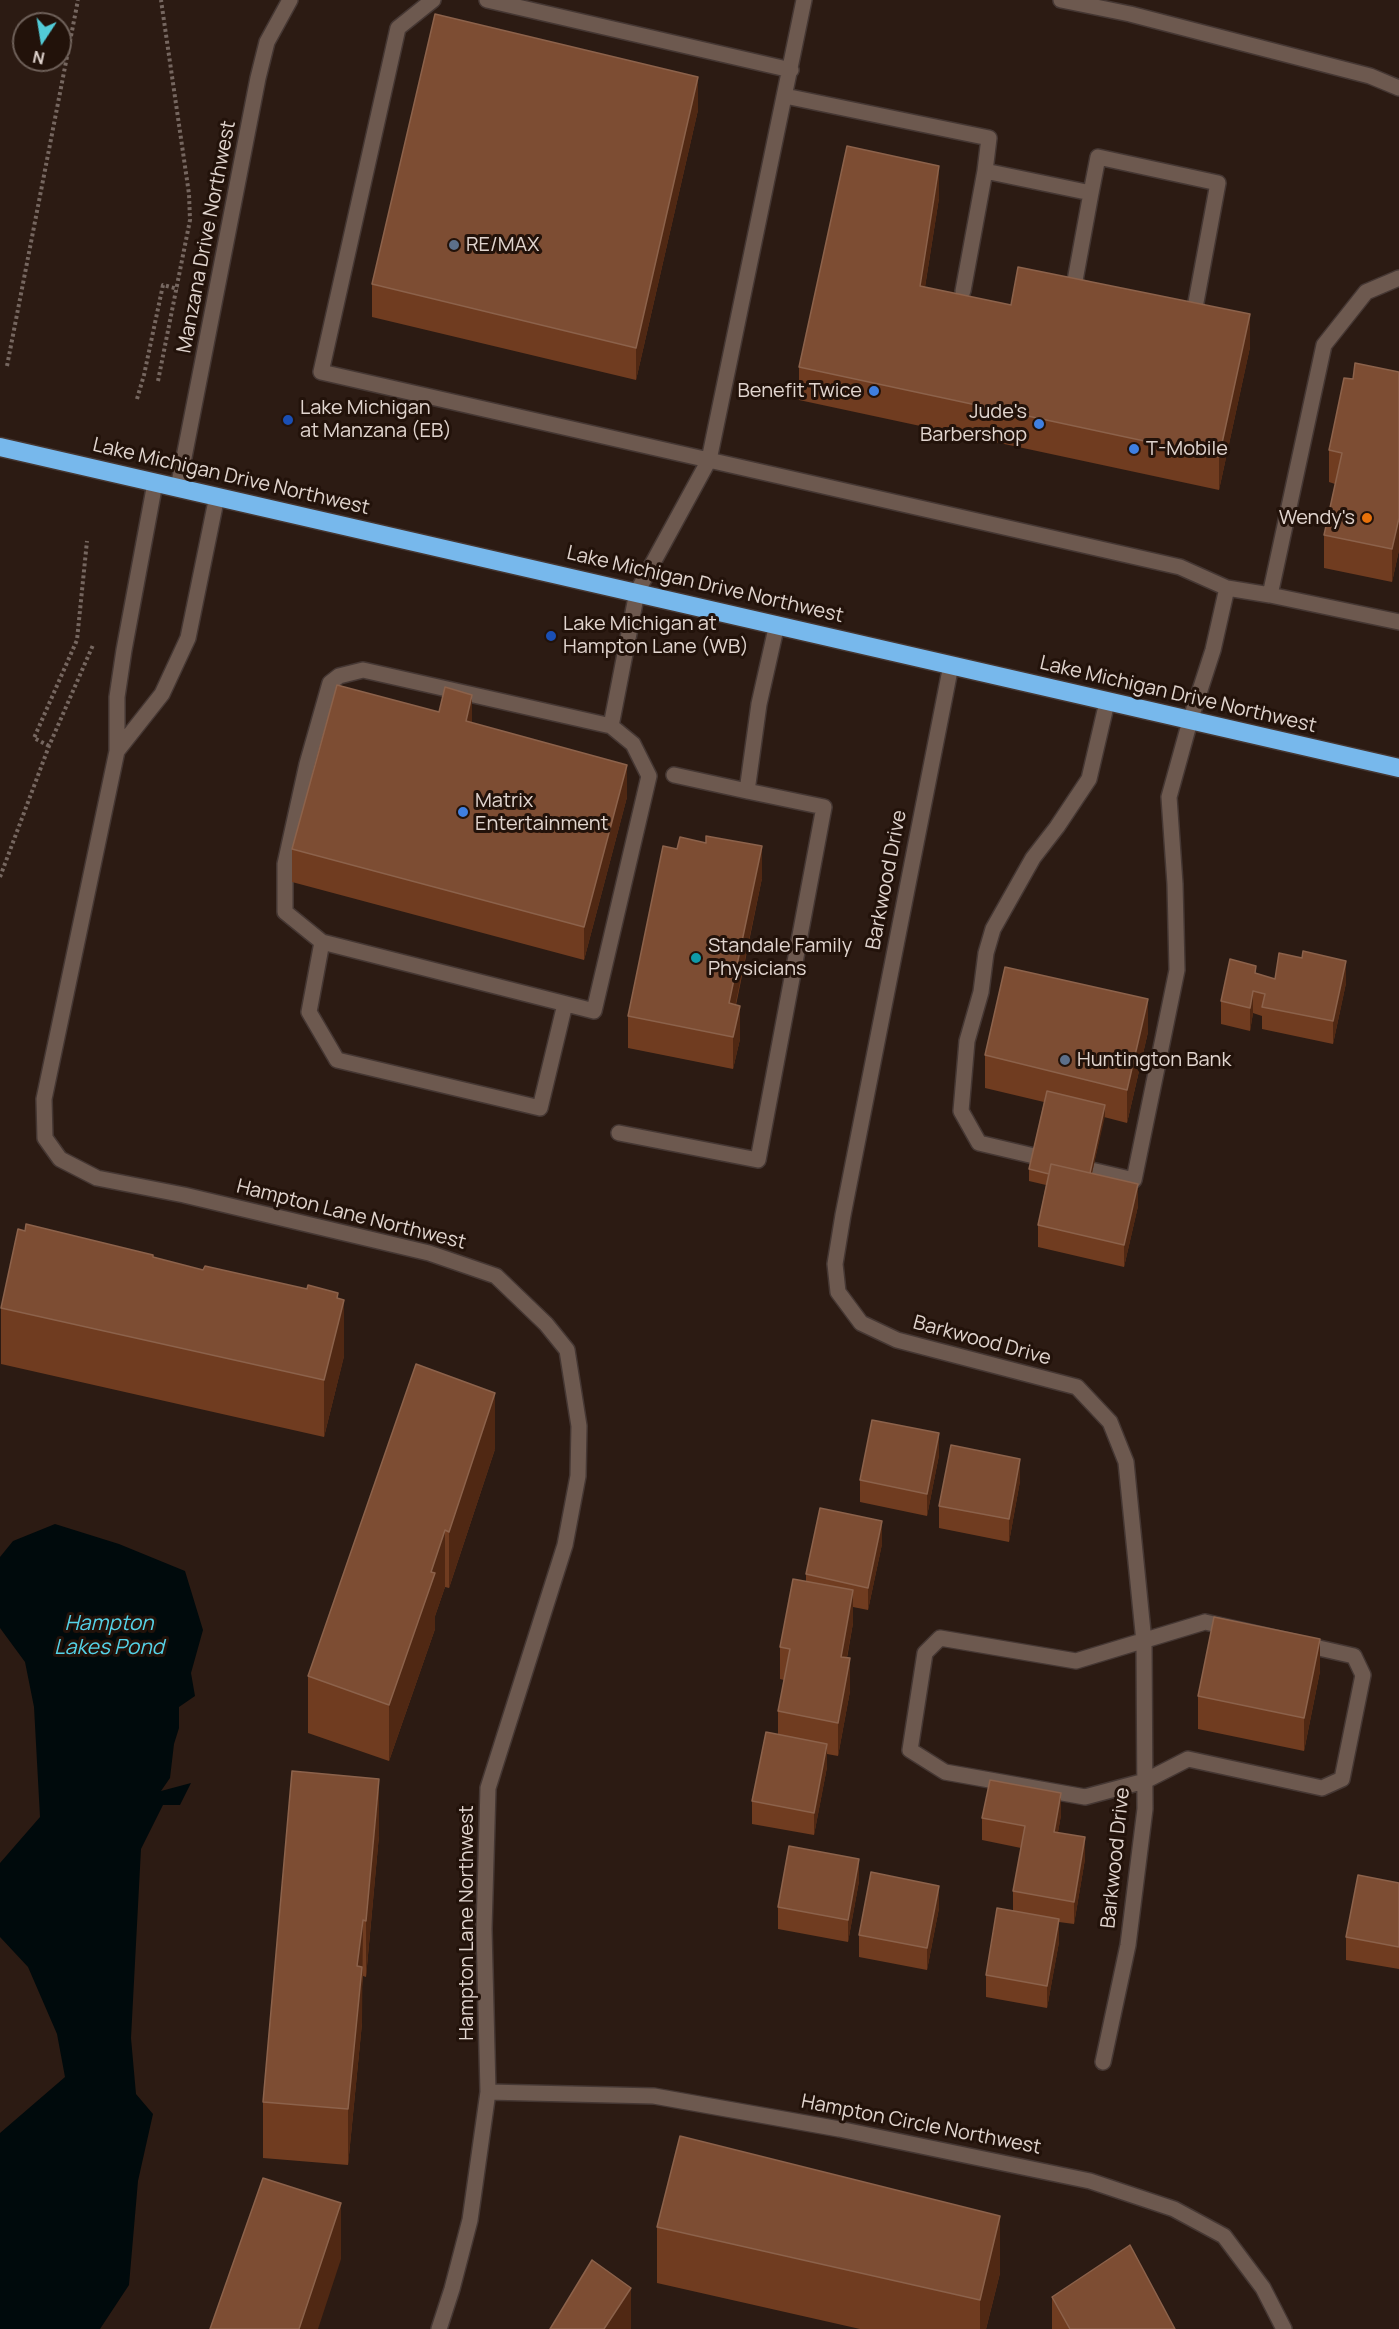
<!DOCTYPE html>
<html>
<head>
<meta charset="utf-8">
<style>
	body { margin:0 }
	#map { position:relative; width:1399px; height:2329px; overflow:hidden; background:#2c1b13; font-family:Manrope,sans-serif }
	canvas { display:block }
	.north { position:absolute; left:12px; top:12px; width:60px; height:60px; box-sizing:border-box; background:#22120a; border:2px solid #6e6059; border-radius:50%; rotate:192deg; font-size:16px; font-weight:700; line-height:24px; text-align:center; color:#e1d5cf }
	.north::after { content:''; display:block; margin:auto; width:21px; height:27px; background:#52cbd7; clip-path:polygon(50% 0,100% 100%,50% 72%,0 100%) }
</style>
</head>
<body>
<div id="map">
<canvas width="1399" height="2329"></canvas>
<div class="north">N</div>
</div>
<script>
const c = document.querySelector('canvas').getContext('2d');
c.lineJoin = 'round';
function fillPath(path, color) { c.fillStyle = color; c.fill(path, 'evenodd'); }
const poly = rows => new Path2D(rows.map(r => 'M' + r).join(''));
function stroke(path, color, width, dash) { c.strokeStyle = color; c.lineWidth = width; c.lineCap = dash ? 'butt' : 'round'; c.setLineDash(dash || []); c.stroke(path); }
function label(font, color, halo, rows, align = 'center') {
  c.font = font + ' Manrope,sans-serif'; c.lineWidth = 6; c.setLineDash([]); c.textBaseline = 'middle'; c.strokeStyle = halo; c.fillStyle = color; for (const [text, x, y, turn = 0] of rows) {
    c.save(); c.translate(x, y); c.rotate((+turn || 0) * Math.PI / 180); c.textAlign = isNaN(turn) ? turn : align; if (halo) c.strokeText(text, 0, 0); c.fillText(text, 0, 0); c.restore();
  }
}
fillPath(poly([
	[55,1524,119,1544,185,1571,203,1630,191,1673,195,1696,179,1707,179,1728,174,1744,170,1778,161,1791,191,1783,180,1805,163,1805,141,1849,131,2038,136,2094,153,2114,138,2181,129,2285,100,2329,0,2329,0,2133,65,2077,57,2034,28,1967,0,1937,0,1863,40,1817,34,1707,25,1662,0,1628,0,1557,13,1541]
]), '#000a0c');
const lane = poly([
	[433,0,398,28,321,372,1180,567,1227,588,1270,595,1324,345,1366,292,1399,278],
	[487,0,791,70],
	[785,96,989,138,985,171,1091,193,1098,157,1218,183,1194,313,1185,311],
	[1085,289,1074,286,1091,193],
	[963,291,985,171],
	[1270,595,1399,622],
	[611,726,363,670,339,676,330,683,307,764,285,864,285,912,322,942,594,1011,649,776,633,744,611,726,637,592,709,460,804,0],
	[674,775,747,791],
	[322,942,309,1012,337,1060,540,1108,565,1004],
	[619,1133,758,1160,824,807,747,791,759,704,777,624],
	[1051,1160,979,1143,961,1111,967,1041,981,992,986,953,993,929,1033,858,1057,827,1089,779,1107,702],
	[1074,1166,1134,1180,1177,970,1175,884,1169,797,1190,721,1213,650,1227,588]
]);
const street = poly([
	[1061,0,1130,14,1370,76,1399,88],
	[155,483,124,650,117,697,117,751,44,1099,45,1138,60,1159,97,1178,184,1195,429,1253,496,1276,546,1324,567,1350,579,1426,578,1476,565,1545,488,1788,484,1929,488,2092,470,2220,452,2289,439,2329],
	[178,488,258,78,267,42,290,0],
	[951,665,843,1215,835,1264,838,1292,861,1323,897,1340,1077,1387,1110,1422,1126,1462,1144,1642,1145,1809,1128,1945,1103,2062],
	[117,751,162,694,188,638,217,496],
	[1205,1622,1354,1656,1363,1675,1342,1779,1322,1788,1188,1759,1145,1781,1085,1797,945,1772,910,1750,925,1653,940,1638,1076,1661,1205,1622],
	[488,2092,654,2096,839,2129,1090,2181,1174,2209,1224,2236,1263,2288,1284,2329]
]);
const highway = poly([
	[0,447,1399,768]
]);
stroke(lane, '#453733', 18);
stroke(street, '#453733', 18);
stroke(highway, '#453733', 21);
stroke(poly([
	[7,366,78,0],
	[158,381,190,220,189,194,161,0],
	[137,399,144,375,163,285,178,289],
	[49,746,34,738,77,640,87,541],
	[0,877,49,746,93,645]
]), '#766760', 4, [3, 3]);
stroke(lane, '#6d594f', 15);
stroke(street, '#6d594f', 15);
stroke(highway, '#77b8ec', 18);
fillPath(poly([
	[698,110,636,380,372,317,372,284],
	[939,198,925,287,1011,305,1250,347,1219,490,799,400,799,367],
	[1399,372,1399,550,1392,582,1324,568,1324,535,1335,484,1329,482,1329,450,1353,379],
	[472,723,627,797,584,960,292,882,292,849],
	[762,878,736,1005,740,1039,733,1069,628,1048,628,1016],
	[1256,973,1275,979,1346,983,1333,1044,1262,1029,1262,1016,1253,1013,1250,1031,1221,1024,1221,1001],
	[1148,1032,1127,1123,1104,1117,1092,1173,1138,1206,1124,1267,1038,1247,1038,1225,1046,1185,1029,1181,1029,1169,1044,1102,985,1088,985,1055],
	[153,1258,203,1270,338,1298,344,1356,324,1437,1,1364,1,1308],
	[495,1449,449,1588,445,1587,435,1616,435,1629,389,1761,308,1733,308,1676],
	[939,1455,927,1516,860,1502,860,1480],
	[1020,1481,1009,1542,939,1528,939,1506],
	[882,1544,868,1610,853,1607,853,1623,847,1658,850,1691,838,1756,827,1754,827,1767,814,1835,752,1824,752,1801,778,1734,778,1711,784,1680,780,1679,780,1647,806,1581,806,1574],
	[1320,1671,1304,1751,1198,1729,1198,1696],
	[1061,1815,1058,1832,1085,1859,1074,1924,1059,1922,1059,1942,1047,2008,986,1997,986,1975,1013,1911,1013,1891,1021,1848,982,1840,982,1818],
	[379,1835,366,1977,363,1976,362,1987,362,2023,348,2165,263,2158,263,2102],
	[859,1881,848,1942,778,1929,778,1907],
	[1399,1883,1399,1969,1346,1960,1346,1937],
	[939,1908,927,1970,859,1957,859,1935],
	[657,2227,1000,2273,986,2329,860,2329,657,2283],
	[1052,2297,1175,2329,1052,2329]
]), '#703c20');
fillPath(poly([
	[698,77,698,110,636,380,636,348],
	[939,166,939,198,920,318,920,286],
	[1250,314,1250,347,1219,490,1219,457],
	[1399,518,1399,550,1392,582,1392,549],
	[472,695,472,728,466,721],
	[627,765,627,797,584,960,584,927],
	[762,846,762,878,729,1035,729,1003],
	[1346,961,1346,983,1333,1044,1333,1021],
	[1253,991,1253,1013,1250,1031,1250,1008],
	[1148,999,1148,1032,1127,1123,1127,1090],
	[740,1006,740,1039,733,1069,733,1037],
	[1105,1105,1105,1116,1087,1195,1087,1184],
	[1138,1184,1138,1206,1124,1267,1124,1245],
	[338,1293,338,1325,344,1300,344,1356,324,1437,324,1380],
	[495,1393,495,1449,449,1588,449,1532],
	[939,1433,939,1455,927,1516,927,1494],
	[1020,1459,1020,1481,1009,1542,1009,1519],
	[882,1521,882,1544,868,1610,868,1588],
	[445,1530,445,1587,435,1616,435,1629,389,1761,389,1705,431,1572],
	[853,1590,853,1623,841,1689,841,1657],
	[1320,1639,1320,1671,1304,1751,1304,1718],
	[850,1658,850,1691,838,1756,838,1723],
	[827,1744,827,1767,814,1835,814,1813],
	[379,1779,379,1835,366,1977,366,1921],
	[1061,1793,1061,1815,1054,1854,1054,1832],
	[1085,1837,1085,1859,1074,1924,1074,1902],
	[859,1859,859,1881,848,1942,848,1920],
	[939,1886,939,1908,927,1970,927,1948],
	[1059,1919,1059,1942,1047,2008,1047,1986],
	[363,1920,362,2023,348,2165,348,2109,357,1966],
	[341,2203,341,2259,318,2329,299,2329],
	[1000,2216,1000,2273,986,2329,980,2329,980,2300],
	[631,2288,631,2329,604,2329]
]), '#502813');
const building = poly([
	[435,14,698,77,636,348,372,284,435,14],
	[847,146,939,166,920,286,1011,305,1018,267,1250,314,1219,457,799,367,847,146],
	[1355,363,1399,372,1399,518,1392,549,1324,535,1342,453,1329,450,1344,378,1353,379,1355,363],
	[337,685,439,712,445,687,472,695,466,721,627,765,584,927,292,849,337,685],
	[706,836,762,846,729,1003,740,1006,733,1037,628,1016,663,846,677,849,680,837,706,843,706,836],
	[1303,951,1346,961,1333,1021,1262,1007,1265,994,1253,991,1250,1008,1221,1001,1230,959,1256,966,1255,973,1275,979,1279,953,1302,958,1303,951],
	[1005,967,1148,999,1127,1090,985,1055,1005,967],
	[1047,1091,1105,1105,1090,1173,1051,1164,1049,1174,1029,1169,1047,1091],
	[1051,1164,1138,1184,1124,1245,1038,1225,1051,1164],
	[26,1224,153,1255,153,1257,203,1270,205,1266,307,1289,308,1285,338,1293,337,1298,344,1300,324,1380,1,1308,18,1229,25,1231,26,1224],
	[416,1364,495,1393,449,1532,445,1530,431,1572,435,1573,389,1705,308,1676,416,1364],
	[872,1420,939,1433,927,1494,860,1480,872,1420],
	[951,1445,1020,1459,1009,1519,939,1506,951,1445],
	[820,1508,882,1521,868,1588,806,1574,820,1508],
	[793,1579,853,1590,841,1657,850,1658,838,1723,778,1711,790,1649,780,1647,793,1579],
	[1214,1617,1320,1639,1304,1718,1198,1696,1214,1617],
	[766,1732,827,1744,814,1813,752,1801,766,1732],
	[292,1771,379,1779,366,1921,363,1920,357,1966,362,1967,348,2109,263,2102,292,1771],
	[990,1780,1061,1793,1054,1832,1085,1837,1074,1902,1013,1891,1025,1826,982,1818,990,1780],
	[789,1846,859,1859,848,1920,778,1907,789,1846],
	[871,1872,939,1886,927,1948,859,1935,871,1872],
	[1358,1875,1399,1883,1399,1947,1346,1937,1358,1875],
	[997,1908,1059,1919,1047,1986,986,1975,997,1908],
	[680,2136,1000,2216,980,2300,657,2227,680,2136],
	[263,2178,341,2203,299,2329,210,2329,263,2178],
	[1130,2245,1175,2329,1070,2329,1052,2297,1130,2245],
	[592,2260,631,2288,604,2329,550,2329,592,2260]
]);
fillPath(building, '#7d4d33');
stroke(building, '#8c624b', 1.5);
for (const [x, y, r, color] of [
	[454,245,6,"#5c6f8a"],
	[874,391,6,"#3f7fe0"],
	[288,420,6,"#1a4fb4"],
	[1039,424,6,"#3f7fe0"],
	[1134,449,6,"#3f7fe0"],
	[1367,518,6,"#e8710a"],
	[551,636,6,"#1a4fb4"],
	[463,812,6,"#3f7fe0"],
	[696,958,6,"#0f9aa8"],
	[1065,1060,6,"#5c6f8a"]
]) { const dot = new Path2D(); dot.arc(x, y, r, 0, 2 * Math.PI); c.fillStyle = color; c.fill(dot); stroke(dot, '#22120a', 2); }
label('20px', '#e1d5cf', '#22120a', [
	["Manzana Drive Northwest",207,237,-79],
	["Lake Michigan Drive Northwest",231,477,13],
	["Lake Michigan Drive Northwest",705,585,13],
	["Lake Michigan Drive Northwest",1178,695,13],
	["Barkwood Drive",887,880,-79],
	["Hampton Lane Northwest",351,1215,14],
	["Barkwood Drive",982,1341,15],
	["Barkwood Drive",1116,1858,-84],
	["Hampton Lane Northwest",467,1923,-90],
	["Hampton Circle Northwest",921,2125,11]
]);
label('20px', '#e1d5cf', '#22120a', [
	["RE/MAX",466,245],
	["Benefit Twice",862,391,"right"],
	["Lake Michigan",300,408],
	["at Manzana (EB)",300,431],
	["Jude's",1027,412,"right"],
	["Barbershop",1027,435,"right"],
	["T-Mobile",1146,449],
	["Wendy's",1355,518,"right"],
	["Lake Michigan at",563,624],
	["Hampton Lane (WB)",563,647],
	["Matrix",475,801],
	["Entertainment",475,824],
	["Standale Family",708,946],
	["Physicians",708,969],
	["Huntington Bank",1077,1060]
], 'left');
label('italic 21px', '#55d3e8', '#22120a', [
	["Hampton",109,1624],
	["Lakes Pond",109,1648]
]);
</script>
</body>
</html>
